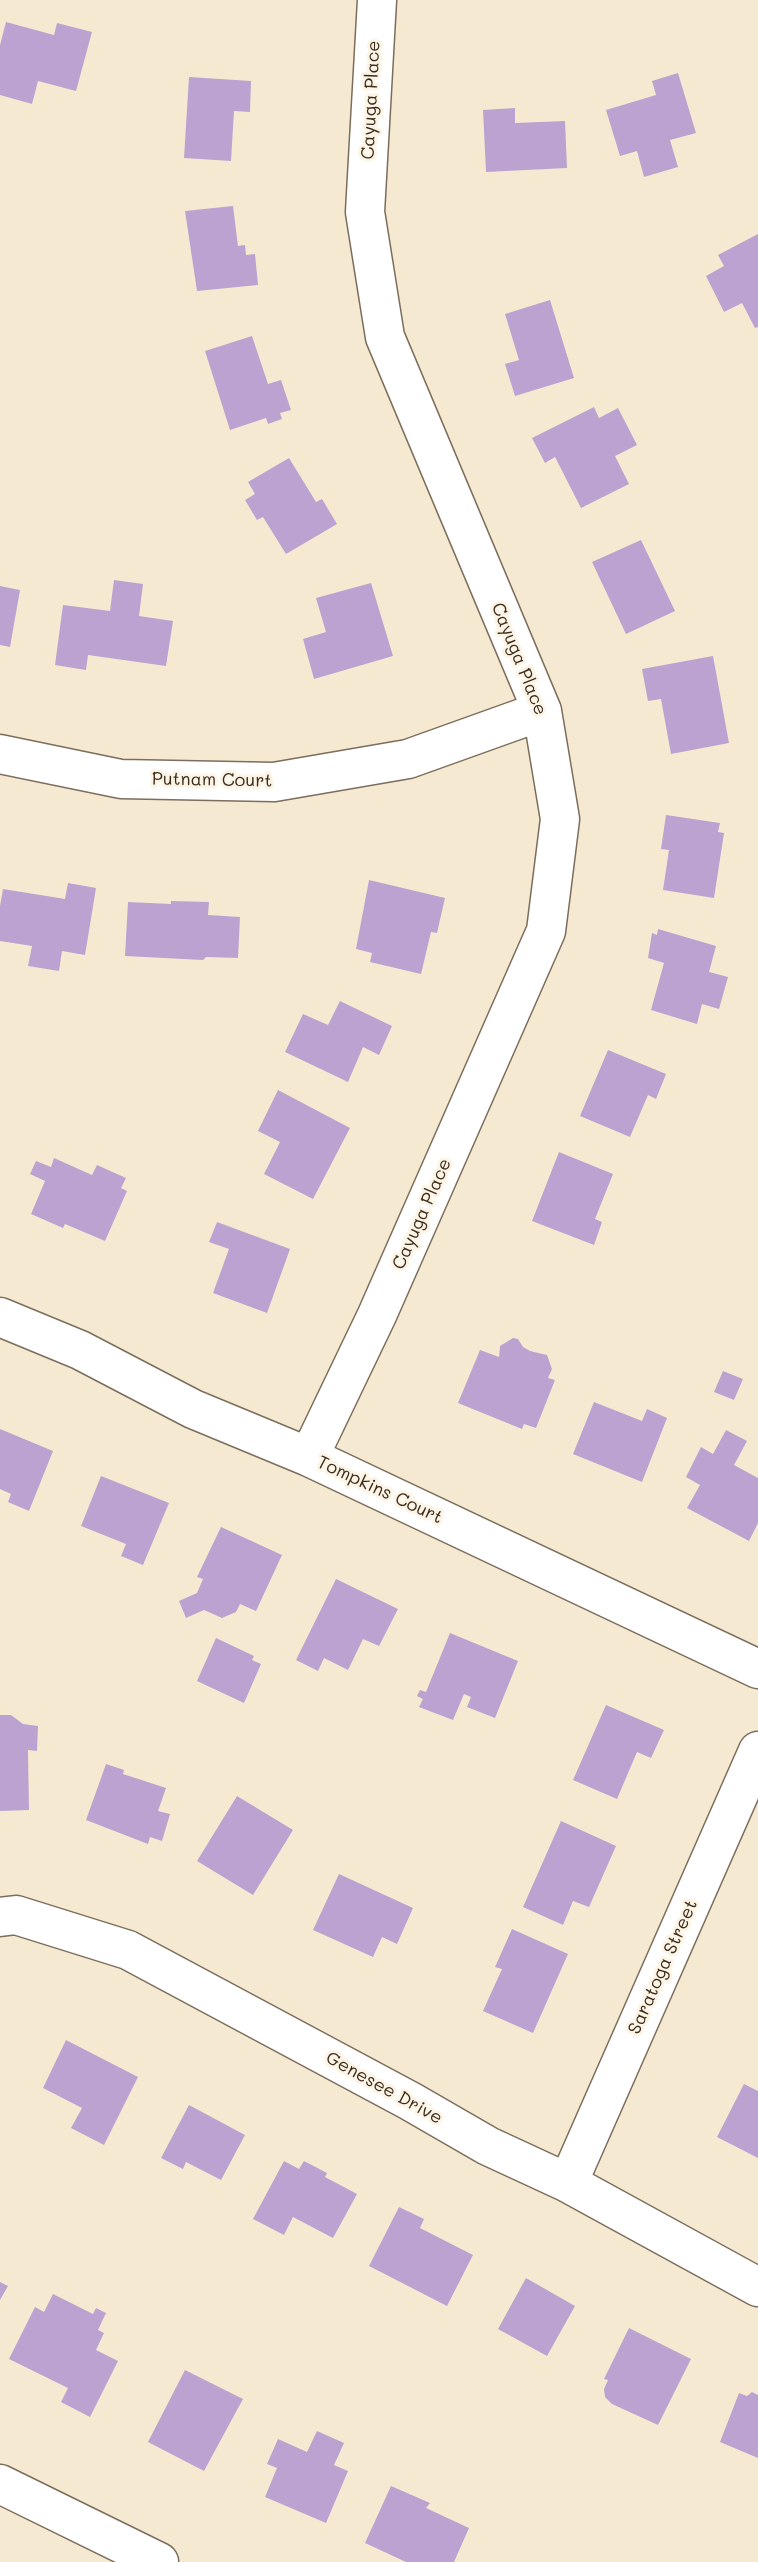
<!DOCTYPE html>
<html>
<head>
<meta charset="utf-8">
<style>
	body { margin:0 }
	canvas { display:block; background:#f5ead1 }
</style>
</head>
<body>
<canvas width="758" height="2562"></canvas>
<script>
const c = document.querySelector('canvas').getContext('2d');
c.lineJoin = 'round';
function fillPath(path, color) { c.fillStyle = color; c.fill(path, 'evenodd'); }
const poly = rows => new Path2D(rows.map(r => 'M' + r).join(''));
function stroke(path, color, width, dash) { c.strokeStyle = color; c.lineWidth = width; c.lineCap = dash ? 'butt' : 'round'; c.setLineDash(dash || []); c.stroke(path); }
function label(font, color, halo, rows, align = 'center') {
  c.font = font + ' Mali,sans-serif'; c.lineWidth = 6; c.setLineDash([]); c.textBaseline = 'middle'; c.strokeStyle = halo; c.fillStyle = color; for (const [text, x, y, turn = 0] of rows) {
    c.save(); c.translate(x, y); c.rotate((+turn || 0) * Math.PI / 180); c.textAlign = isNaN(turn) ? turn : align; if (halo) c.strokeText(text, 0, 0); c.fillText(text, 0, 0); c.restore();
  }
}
fillPath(poly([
	[6,22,54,35,57,23,92,32,76,91,38,81,32,104,0,95,0,45],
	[678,73,696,133,670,140,678,167,644,177,637,151,620,156,606,110,656,95,652,81],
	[189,77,251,81,250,112,234,111,231,161,184,158],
	[515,108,515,123,565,121,567,168,486,172,483,110],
	[233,206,238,246,245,245,246,255,255,254,258,285,197,291,185,211],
	[758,234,758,327,755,328,742,303,724,312,706,276,724,266,718,255],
	[550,300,574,378,515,396,505,364,519,360,505,314],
	[252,336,268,384,281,380,291,410,280,413,282,419,268,424,266,418,230,430,205,351],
	[594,407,599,418,618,408,637,445,615,456,629,484,581,508,555,457,545,463,532,438],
	[289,458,316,502,322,499,337,524,286,554,263,517,257,520,245,500,255,494,248,482],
	[641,540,675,611,626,634,592,562],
	[114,580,143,584,139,616,173,621,166,666,88,655,86,670,55,665,63,605,110,611],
	[371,583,393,656,314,679,303,639,326,632,316,598],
	[0,586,20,590,10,647,0,645],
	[713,656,729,743,671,754,661,699,648,701,642,669],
	[666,815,720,823,718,832,724,833,714,898,663,890,669,850,661,849],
	[369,880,445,898,437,933,431,932,421,974,370,962,372,953,356,949],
	[68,883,96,888,85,955,62,951,59,971,28,966,32,946,0,941,0,906,3,889,65,899],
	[171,901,209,902,208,915,240,917,238,958,206,957,203,960,125,956,128,902,171,904],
	[658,929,716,946,709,972,728,977,719,1009,702,1004,697,1024,651,1010,664,963,648,958,652,933,657,935],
	[340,1001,392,1026,379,1055,363,1047,348,1082,285,1052,303,1014,328,1025],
	[608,1050,666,1074,656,1099,648,1095,630,1137,580,1116],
	[278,1090,350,1128,313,1199,264,1174,280,1142,258,1131],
	[559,1152,613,1174,595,1219,602,1222,594,1245,532,1221],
	[54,1158,92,1175,97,1165,126,1178,121,1188,127,1191,105,1241,65,1224,63,1228,31,1214,45,1181,30,1174,36,1161,51,1167],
	[217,1222,290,1249,267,1313,213,1293,229,1249,209,1242],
	[513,1338,518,1339,523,1347,530,1351,547,1355,552,1369,548,1378,555,1380,536,1428,524,1424,522,1429,458,1403,480,1350,499,1357,500,1346],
	[723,1371,743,1379,734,1400,714,1392],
	[594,1402,642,1421,647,1409,667,1418,642,1482,573,1454],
	[0,1429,53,1451,29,1511,8,1502,11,1494,0,1489],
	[726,1430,747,1441,734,1465,758,1478,758,1523,749,1541,687,1508,700,1485,686,1477,701,1447,713,1454],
	[101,1476,169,1503,143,1565,121,1556,126,1544,81,1526],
	[221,1527,282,1555,256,1611,240,1604,236,1612,222,1618,204,1610,186,1618,179,1601,197,1593,203,1579,197,1577],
	[336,1579,398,1609,379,1646,363,1639,348,1670,324,1658,318,1671,296,1660],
	[450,1633,518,1661,495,1718,467,1707,471,1697,464,1694,453,1720,419,1707,423,1699,417,1696,420,1690,426,1692],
	[216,1638,254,1656,252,1660,261,1664,244,1703,197,1681],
	[606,1705,664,1730,651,1758,637,1752,617,1799,573,1780],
	[0,1715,11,1715,23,1724,38,1726,37,1751,28,1750,29,1810,0,1811],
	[106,1764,124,1770,123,1774,166,1788,158,1811,170,1814,162,1841,150,1837,148,1844,86,1820],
	[237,1796,293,1830,253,1895,197,1861],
	[561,1821,616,1846,589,1907,573,1901,563,1925,523,1907],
	[339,1874,413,1908,397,1944,382,1937,373,1957,313,1930],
	[512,1929,568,1954,533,2033,483,2011,502,1969,495,1967],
	[66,2040,138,2077,104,2145,71,2128,82,2108,43,2088],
	[744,2084,758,2091,758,2158,717,2137],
	[189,2105,245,2135,221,2180,186,2162,183,2169,161,2158],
	[284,2161,299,2169,304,2161,327,2173,325,2177,357,2194,333,2238,293,2217,284,2235,253,2219],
	[399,2207,424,2219,420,2228,473,2255,447,2306,369,2266],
	[526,2278,575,2306,547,2356,498,2329],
	[0,2282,8,2286,0,2300],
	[53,2294,93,2314,96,2308,106,2313,98,2330,104,2333,96,2350,118,2361,90,2417,61,2402,68,2388,9,2359,35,2307,44,2312],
	[629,2328,691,2359,658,2425,612,2404,605,2397,604,2389,608,2380,604,2379],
	[185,2370,243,2399,204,2471,148,2442],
	[752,2392,758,2395,758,2458,720,2442,739,2393,747,2396],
	[317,2431,344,2443,334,2465,348,2471,326,2523,265,2497,277,2468,267,2464,278,2439,307,2452],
	[391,2486,430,2503,426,2508,469,2528,454,2562,406,2562,365,2543]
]), '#bca2d0');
const minor = poly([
	[0,754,121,779,274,782,408,759,542,711],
	[0,1317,80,1350,193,1409,309,1457,758,1669],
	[309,1457,377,1315,546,931,560,819,542,711,385,337,365,212,377,0],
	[0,1917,16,1915,128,1950,410,2101,488,2146,568,2183,758,2287],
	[568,2183,758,1751],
	[0,2484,159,2562]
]);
stroke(minor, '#7c6d5d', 41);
stroke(minor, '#fff', 38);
label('18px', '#3b2a1e', '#fcf5e5', [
	["Cayuga Place",371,100,-87],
	["Cayuga Place",519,659,68],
	["Putnam Court",212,780,1],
	["Cayuga Place",422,1214,-66],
	["Tompkins Court",380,1490,25],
	["Saratoga Street",663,1967,-66],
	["Genesee Drive",384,2088,29]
]);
</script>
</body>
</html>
